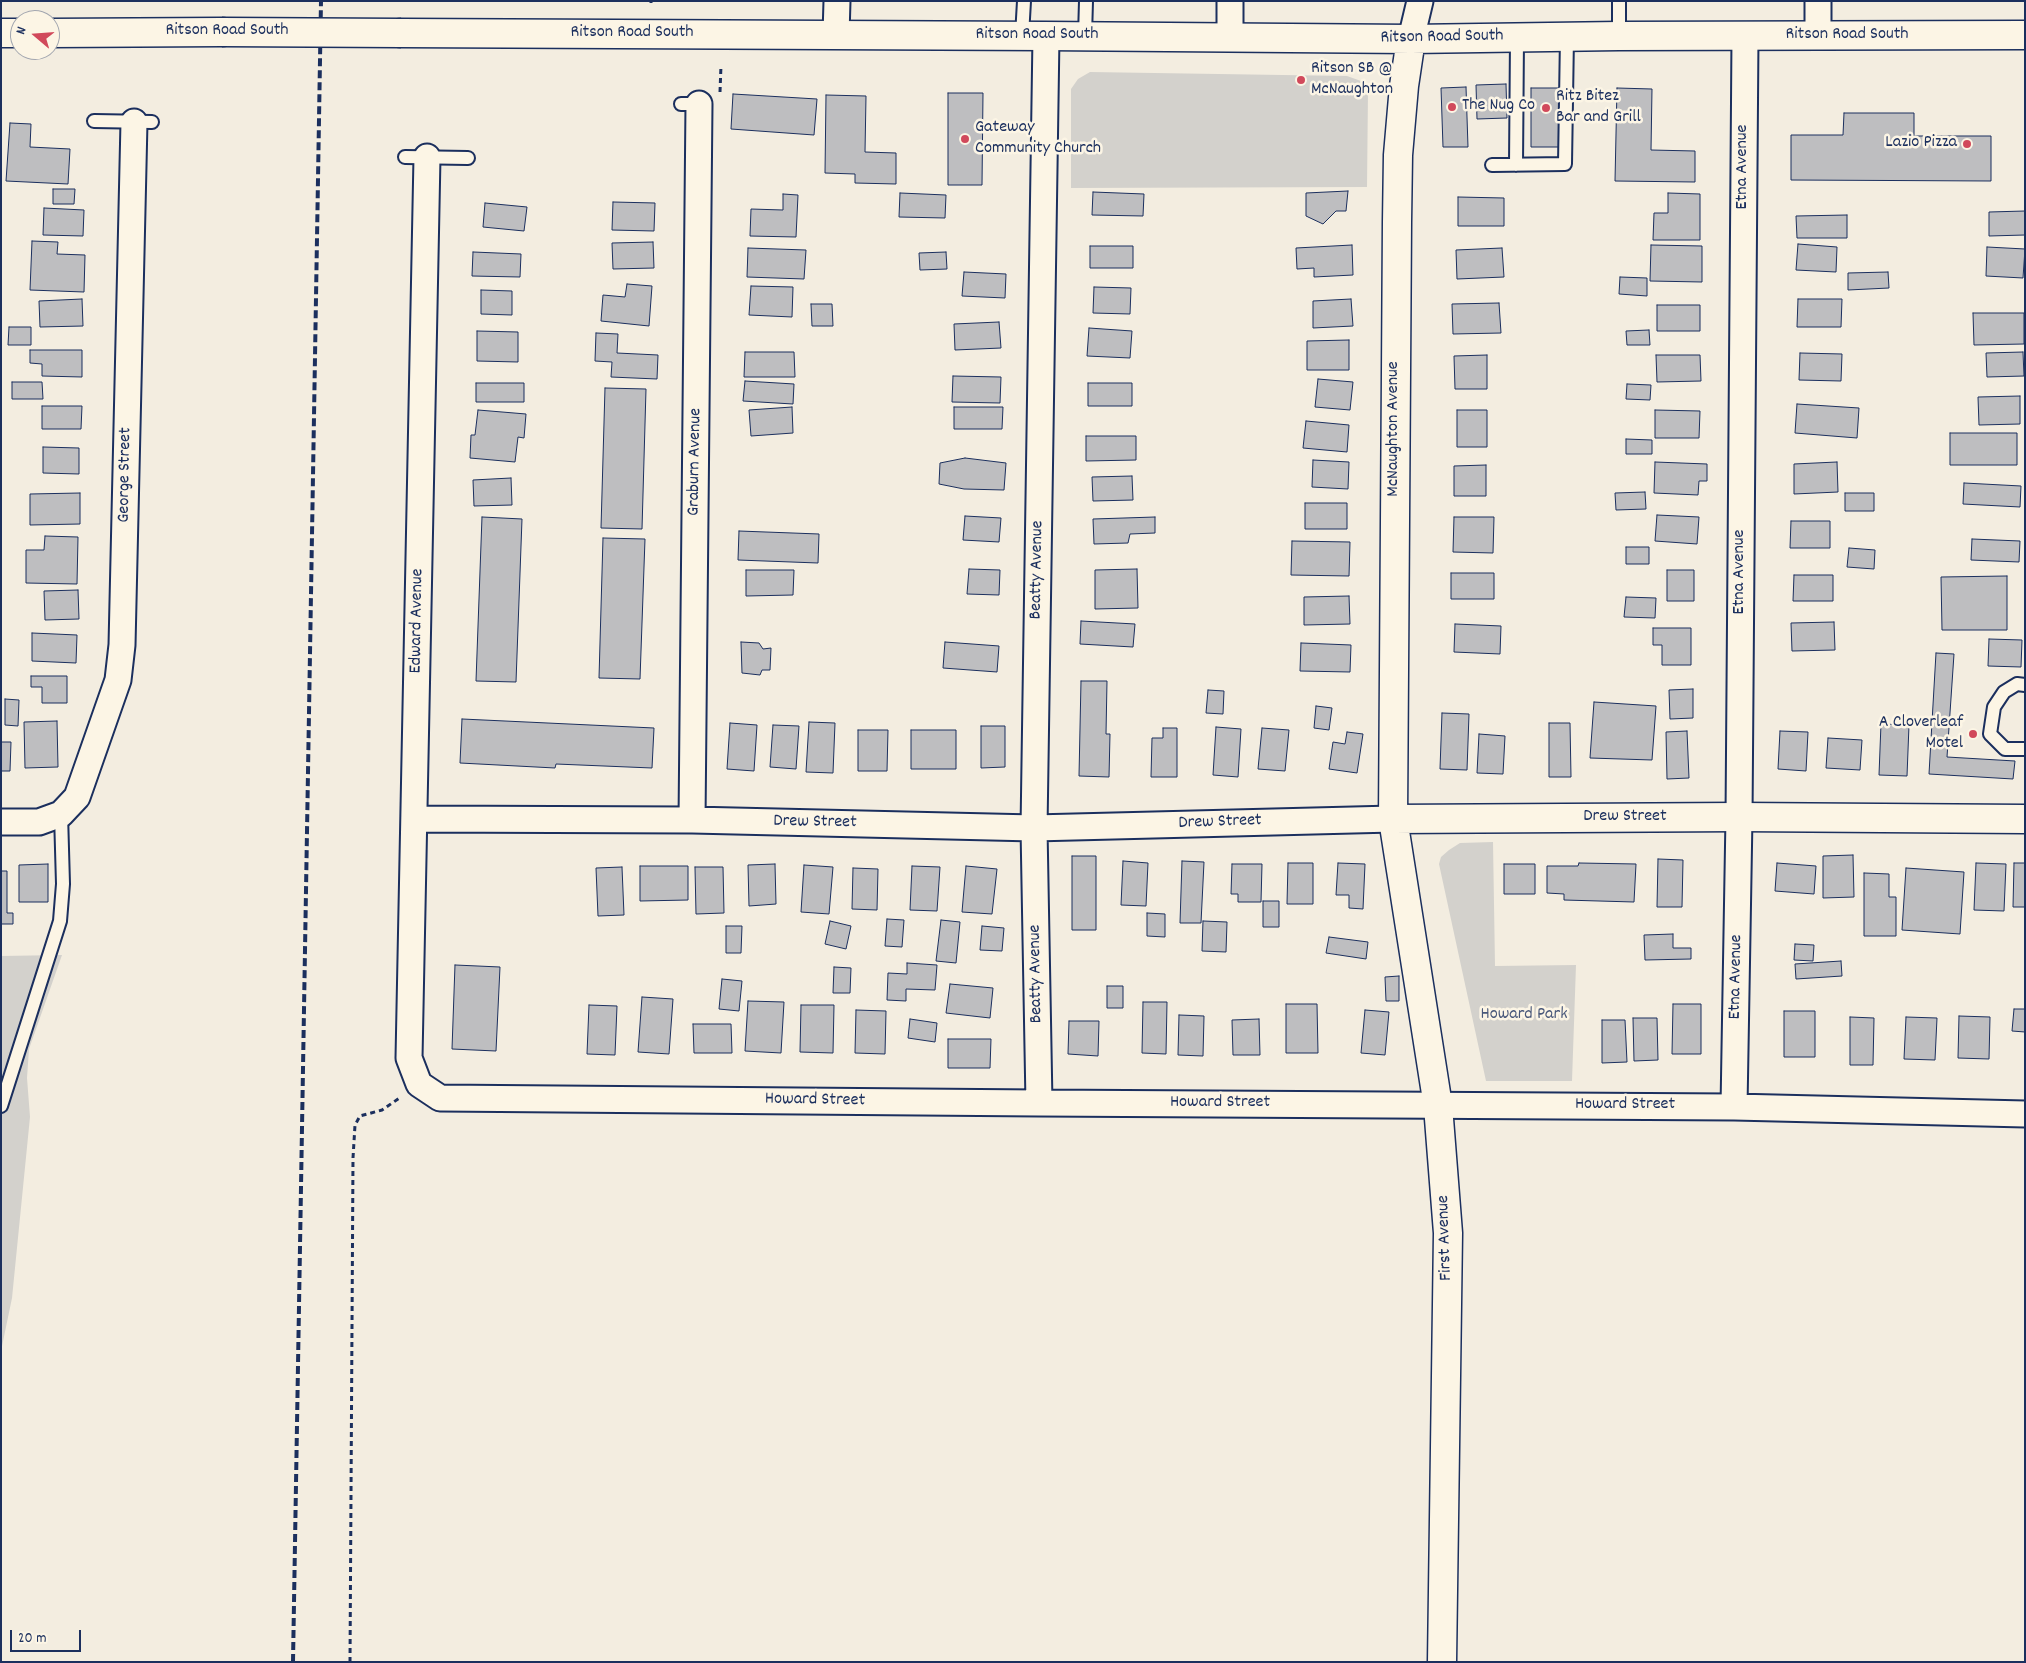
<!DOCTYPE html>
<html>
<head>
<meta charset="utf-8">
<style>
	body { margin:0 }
	#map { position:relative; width:2026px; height:1663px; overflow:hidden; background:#f3ede0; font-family:Dekko,sans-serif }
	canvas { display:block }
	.frame { position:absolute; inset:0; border:2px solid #1b2f5e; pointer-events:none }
	.north { position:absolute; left:10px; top:10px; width:50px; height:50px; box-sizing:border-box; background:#fcf5e5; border:1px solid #a2a6af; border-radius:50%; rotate:288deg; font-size:14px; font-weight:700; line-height:20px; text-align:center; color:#1b2f5e }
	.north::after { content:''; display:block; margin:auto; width:18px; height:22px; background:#d1495b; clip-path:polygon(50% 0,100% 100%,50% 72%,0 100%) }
	.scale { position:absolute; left:10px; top:1630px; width:71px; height:22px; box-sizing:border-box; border:2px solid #1b2f5e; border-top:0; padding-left:6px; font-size:15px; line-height:18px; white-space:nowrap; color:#1b2f5e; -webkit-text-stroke:4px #fcf5e5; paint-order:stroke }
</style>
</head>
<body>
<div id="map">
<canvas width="2026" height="1663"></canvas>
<div class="frame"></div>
<div class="north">N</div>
<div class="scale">20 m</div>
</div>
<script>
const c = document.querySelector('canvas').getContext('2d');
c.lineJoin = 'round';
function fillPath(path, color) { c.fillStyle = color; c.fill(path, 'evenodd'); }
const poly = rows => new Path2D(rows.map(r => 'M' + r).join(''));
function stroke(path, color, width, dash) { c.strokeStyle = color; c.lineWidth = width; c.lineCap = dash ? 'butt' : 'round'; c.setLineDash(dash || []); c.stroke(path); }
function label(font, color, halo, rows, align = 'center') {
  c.font = font + ' Dekko,sans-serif'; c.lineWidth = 5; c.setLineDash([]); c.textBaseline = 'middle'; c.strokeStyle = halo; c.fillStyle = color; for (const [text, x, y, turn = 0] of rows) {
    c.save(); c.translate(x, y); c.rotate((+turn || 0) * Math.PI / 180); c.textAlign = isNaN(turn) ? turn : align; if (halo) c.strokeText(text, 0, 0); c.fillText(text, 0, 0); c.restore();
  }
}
fillPath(poly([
	[1090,72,1347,76,1361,81,1368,91,1367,187,1071,188,1071,89,1078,79],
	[1493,842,1495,966,1576,965,1572,1081,1486,1081,1439,864,1441,857,1449,850,1460,843],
	[62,955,29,1049,27,1078,30,1117,12,1298,1,1351,1,956]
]), '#d3d1cc');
const building = poly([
	[1506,84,1507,118,1477,119,1476,85,1506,84],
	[1466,87,1468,147,1443,147,1441,88,1466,87],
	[1531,88,1563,88,1562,147,1531,147,1531,88],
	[1617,88,1652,89,1651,150,1695,151,1695,182,1615,181,1617,88],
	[948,93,983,93,982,185,948,185,948,93],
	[733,94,817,99,814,135,731,129,733,94],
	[826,95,866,96,865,152,896,153,896,184,855,183,855,174,825,173,826,95],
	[1844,113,1914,113,1914,136,1991,136,1991,181,1791,180,1791,135,1843,135,1844,113],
	[10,123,31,124,30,147,70,149,68,184,6,181,10,123],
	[53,189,75,189,74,204,53,204,53,189],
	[1348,191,1346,211,1336,211,1323,224,1306,216,1306,193,1348,191],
	[1093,192,1144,194,1143,216,1092,215,1093,192],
	[900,193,946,195,945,218,899,217,900,193],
	[1668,193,1700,194,1700,240,1653,240,1654,213,1668,213,1668,193],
	[783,194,798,195,796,237,750,236,751,209,783,210,783,194],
	[1458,197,1504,198,1504,226,1458,226,1458,197],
	[613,202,655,203,654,231,612,230,613,202],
	[485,203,527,207,524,231,483,227,485,203],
	[44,208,84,210,83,236,43,235,44,208],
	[2025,211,2025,235,1989,236,1989,212,2025,211],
	[1847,215,1847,238,1797,238,1796,216,1847,215],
	[32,241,58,242,57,254,85,255,84,292,30,290,32,241],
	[653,242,654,268,613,269,612,243,653,242],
	[1798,244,1837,247,1836,272,1796,270,1798,244],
	[1352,245,1353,275,1314,277,1314,268,1297,269,1296,248,1352,245],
	[1651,245,1702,246,1702,282,1650,281,1651,245],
	[1090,246,1133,246,1133,268,1090,268,1090,246],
	[1987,247,2025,249,2023,278,1986,276,1987,247],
	[748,248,806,250,804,279,747,277,748,248],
	[1502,248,1504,277,1457,279,1456,250,1502,248],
	[473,252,521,254,520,277,472,276,473,252],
	[946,252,947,269,920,270,919,253,946,252],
	[964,272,1006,274,1005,298,962,296,964,272],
	[1888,272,1889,288,1848,290,1848,273,1888,272],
	[1620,277,1647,278,1647,296,1619,294,1620,277],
	[627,284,652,286,649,326,601,321,603,295,625,297,627,284],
	[751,286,793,287,792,317,749,315,751,286],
	[1094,287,1131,288,1130,314,1093,313,1094,287],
	[481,290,512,291,512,315,481,314,481,290],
	[82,299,83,326,40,327,39,301,82,299],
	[1351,299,1353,326,1313,328,1313,301,1351,299],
	[1798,299,1842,299,1841,327,1797,327,1798,299],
	[1499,303,1501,333,1453,334,1452,304,1499,303],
	[811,304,832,304,833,326,812,326,811,304],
	[1657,305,1700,305,1700,331,1657,331,1657,305],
	[1973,313,2024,313,2024,344,1974,345,1973,313],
	[999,322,1001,348,955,350,954,324,999,322],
	[9,327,31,327,31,345,8,345,9,327],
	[1089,328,1132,331,1130,358,1087,356,1089,328],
	[1649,330,1650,345,1627,345,1626,331,1649,330],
	[477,331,518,332,518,362,477,361,477,331],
	[596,333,618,334,617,353,658,355,657,379,611,377,612,362,595,361,596,333],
	[1349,340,1349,370,1307,370,1307,341,1349,340],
	[30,350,82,350,82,377,42,376,42,364,30,363,30,350],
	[745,352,794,352,795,377,744,377,745,352],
	[2023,352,2024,376,1987,377,1986,353,2023,352],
	[1800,353,1842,354,1841,381,1799,380,1800,353],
	[1487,355,1487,389,1455,389,1454,356,1487,355],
	[1656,355,1700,355,1701,381,1657,382,1656,355],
	[953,376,1001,377,1000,403,952,402,953,376],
	[1318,379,1353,382,1350,410,1315,407,1318,379],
	[745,381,794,384,793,404,743,401,745,381],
	[12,382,42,382,43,399,12,399,12,382],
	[476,383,524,383,524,402,476,402,476,383],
	[1088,383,1132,383,1132,406,1088,406,1088,383],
	[1627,384,1651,385,1650,400,1626,399,1627,384],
	[605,388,646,389,642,529,601,528,605,388],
	[2020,396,2020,424,1979,425,1978,397,2020,396],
	[1797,404,1859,408,1857,438,1795,433,1797,404],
	[42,406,82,406,81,429,42,429,42,406],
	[792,407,793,433,751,436,749,410,792,407],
	[954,407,1003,407,1002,429,954,429,954,407],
	[478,410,526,414,524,438,518,437,515,462,470,458,471,435,475,435,478,410],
	[1457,410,1487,410,1487,447,1457,447,1457,410],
	[1655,410,1700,411,1699,438,1655,438,1655,410],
	[1306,421,1349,425,1347,452,1303,448,1306,421],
	[1950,433,2017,433,2017,465,1950,465,1950,433],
	[1086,436,1136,436,1136,460,1086,461,1086,436],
	[1626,439,1652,440,1652,454,1626,454,1626,439],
	[43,447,79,448,79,474,43,473,43,447],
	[965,458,1006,463,1004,490,964,489,939,484,940,463,965,458],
	[1313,460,1349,462,1348,489,1312,487,1313,460],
	[1655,462,1707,464,1707,481,1699,481,1698,495,1654,493,1655,462],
	[1837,462,1838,492,1794,494,1794,464,1837,462],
	[1486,465,1486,496,1454,496,1454,466,1486,465],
	[1132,476,1133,500,1093,501,1092,477,1132,476],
	[511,478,512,505,474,506,473,480,511,478],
	[1964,483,2021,486,2020,507,1963,504,1964,483],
	[1645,492,1646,509,1616,510,1615,493,1645,492],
	[80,493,80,524,30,525,30,494,80,493],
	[1845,493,1874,493,1874,511,1845,511,1845,493],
	[1305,503,1347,503,1347,529,1305,529,1305,503],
	[1657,515,1699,517,1697,544,1655,541,1657,515],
	[965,516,1001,518,999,542,963,540,965,516],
	[482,517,522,519,516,682,476,681,482,517],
	[1155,517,1155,533,1130,534,1128,543,1094,544,1093,519,1155,517],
	[1454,517,1494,517,1493,553,1453,552,1454,517],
	[1791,521,1830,521,1830,548,1790,548,1791,521],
	[739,531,819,534,818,563,738,560,739,531],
	[45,536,78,537,77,584,26,583,26,550,44,550,45,536],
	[603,538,645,539,640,679,599,678,603,538],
	[1972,539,2020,541,2019,562,1971,560,1972,539],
	[1292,541,1350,542,1349,576,1291,575,1292,541],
	[1626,547,1649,547,1649,564,1626,564,1626,547],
	[1849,548,1875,550,1874,569,1847,567,1849,548],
	[969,569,1000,570,999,595,967,594,969,569],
	[1137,569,1138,608,1095,609,1095,570,1137,569],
	[746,570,794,570,793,595,746,596,746,570],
	[1667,570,1694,570,1694,601,1667,601,1667,570],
	[1451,573,1494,573,1494,599,1451,599,1451,573],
	[1794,575,1833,575,1833,601,1793,601,1794,575],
	[2007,576,2007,630,1942,630,1941,577,2007,576],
	[78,590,79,619,45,620,44,591,78,590],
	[1349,596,1350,624,1304,625,1304,597,1349,596],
	[1626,597,1656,598,1655,618,1624,617,1626,597],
	[1081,621,1135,624,1133,647,1080,644,1081,621],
	[1834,622,1835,650,1792,651,1791,623,1834,622],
	[1455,624,1501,626,1500,654,1454,652,1455,624],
	[1653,628,1691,628,1691,665,1662,665,1662,645,1653,645,1653,628],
	[32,633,77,635,76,663,32,661,32,633],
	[1989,639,2022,640,2021,667,1988,666,1989,639],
	[741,642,759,643,763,649,771,648,770,670,762,670,760,675,742,673,741,642],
	[945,642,999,646,997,672,943,668,945,642],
	[1301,643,1351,645,1350,672,1300,671,1301,643],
	[1936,653,1954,654,1947,757,2015,761,2013,779,1929,774,1936,653],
	[31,676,67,676,67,703,42,703,42,687,31,687,31,676],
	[1081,681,1107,681,1106,734,1110,734,1109,777,1079,776,1081,681],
	[1693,689,1693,718,1670,719,1669,690,1693,689],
	[1208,690,1224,691,1223,714,1206,713,1208,690],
	[5,699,19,700,18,726,5,725,5,699],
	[1594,702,1656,706,1652,760,1590,758,1594,702],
	[1316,706,1332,708,1329,730,1314,728,1316,706],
	[1442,713,1469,714,1467,770,1440,769,1442,713],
	[462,719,654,728,652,768,556,764,555,768,460,763,462,719],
	[57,721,58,767,25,768,24,722,57,721],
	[809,722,835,723,833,773,806,772,809,722],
	[730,723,757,725,754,771,727,769,730,723],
	[1549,723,1570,723,1571,777,1549,777,1549,723],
	[1881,724,1909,725,1907,776,1879,775,1881,724],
	[773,725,799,726,796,769,770,767,773,725],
	[981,726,1005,726,1005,767,981,768,981,726],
	[1216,727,1241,729,1238,777,1213,775,1216,727],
	[1163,728,1177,728,1177,777,1151,777,1152,738,1163,738,1163,728],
	[1262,728,1289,730,1285,771,1258,769,1262,728],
	[858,730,888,730,887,771,858,771,858,730],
	[911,730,956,730,956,769,911,769,911,730],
	[1687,731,1689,778,1667,779,1666,732,1687,731],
	[1780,731,1808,732,1806,771,1778,769,1780,731],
	[1347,732,1363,734,1357,773,1329,769,1333,742,1345,744,1347,732],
	[1479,734,1505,736,1503,774,1477,773,1479,734],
	[1828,738,1862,740,1860,770,1826,768,1828,738],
	[1,742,11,742,10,771,1,771,1,742],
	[1853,855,1854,897,1823,898,1823,856,1853,855],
	[1072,856,1096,856,1096,930,1072,930,1072,856],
	[1658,859,1683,860,1682,907,1657,907,1658,859],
	[1123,861,1148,863,1146,906,1121,905,1123,861],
	[1182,861,1204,862,1201,923,1180,923,1182,861],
	[1288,863,1313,863,1313,904,1287,904,1288,863],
	[1338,863,1365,864,1363,909,1349,908,1349,895,1336,895,1338,863],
	[1579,863,1636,864,1634,902,1564,900,1564,894,1547,893,1547,866,1578,866,1579,863],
	[1777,863,1816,866,1814,894,1775,891,1777,863],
	[1976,863,2006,864,2004,911,1974,910,1976,863],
	[2014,863,2025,863,2025,907,2013,907,2014,863],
	[48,864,48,902,19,902,19,865,48,864],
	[775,864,776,904,749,906,748,865,775,864],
	[1232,864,1262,864,1261,902,1238,902,1238,894,1231,894,1232,864],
	[1504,864,1535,864,1535,894,1504,894,1504,864],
	[804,865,833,867,829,914,801,912,804,865],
	[640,866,688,866,688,900,640,901,640,866],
	[912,866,940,867,937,911,910,910,912,866],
	[966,866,997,869,992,914,962,912,966,866],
	[622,867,624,915,598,916,596,868,622,867],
	[695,867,723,867,724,913,696,914,695,867],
	[853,868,878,869,877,910,852,909,853,868],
	[1906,868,1964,872,1960,934,1902,930,1906,868],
	[1,871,7,871,7,913,13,913,13,924,1,924,1,871],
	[1864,873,1889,874,1889,897,1896,897,1896,936,1864,936,1864,873],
	[1263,901,1279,901,1279,927,1263,927,1263,901],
	[1147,913,1165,914,1165,937,1147,936,1147,913],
	[887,919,904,920,902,947,885,946,887,919],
	[941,920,960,922,956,963,936,961,941,920],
	[830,921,851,926,846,949,825,944,830,921],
	[1203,921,1227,922,1226,952,1202,951,1203,921],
	[726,926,742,926,741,953,726,953,726,926],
	[982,926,1004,928,1002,951,980,950,982,926],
	[1673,934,1673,948,1691,948,1691,959,1645,960,1644,935,1673,934],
	[1329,937,1368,942,1366,959,1326,953,1329,937],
	[1795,944,1814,945,1813,961,1794,960,1795,944],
	[1841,961,1842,976,1796,979,1795,964,1841,961],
	[907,963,937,965,935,990,906,989,906,1001,887,1000,888,973,907,974,907,963],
	[455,965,500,967,496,1051,452,1049,455,965],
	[834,967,851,968,850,993,833,993,834,967],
	[1399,976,1399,1001,1386,1001,1385,977,1399,976],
	[722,979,742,981,739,1011,719,1009,722,979],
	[950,984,993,988,990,1018,946,1013,950,984],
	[1107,986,1123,986,1123,1008,1107,1008,1107,986],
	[642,997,673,999,669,1054,638,1052,642,997],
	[748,1001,784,1002,781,1053,745,1051,748,1001],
	[1143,1002,1167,1002,1166,1054,1142,1053,1143,1002],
	[1286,1004,1317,1004,1318,1053,1286,1053,1286,1004],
	[1673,1004,1701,1004,1701,1054,1672,1054,1673,1004],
	[589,1005,617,1006,615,1055,587,1054,589,1005],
	[801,1005,834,1005,833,1053,800,1052,801,1005],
	[2014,1009,2025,1009,2025,1032,2012,1031,2014,1009],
	[856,1010,886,1011,885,1054,855,1053,856,1010],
	[1365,1010,1389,1012,1385,1055,1361,1053,1365,1010],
	[1784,1011,1815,1011,1815,1057,1784,1057,1784,1011],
	[1179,1015,1204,1016,1203,1056,1178,1055,1179,1015],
	[1959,1016,1990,1017,1989,1059,1958,1058,1959,1016],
	[1850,1017,1874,1018,1873,1065,1850,1065,1850,1017],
	[1906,1017,1937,1018,1935,1060,1904,1059,1906,1017],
	[1633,1018,1657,1018,1658,1060,1634,1061,1633,1018],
	[910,1019,937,1023,935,1042,908,1038,910,1019],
	[1259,1019,1260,1055,1233,1055,1232,1020,1259,1019],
	[1602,1020,1625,1020,1627,1062,1602,1063,1602,1020],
	[1069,1021,1099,1021,1098,1056,1068,1054,1069,1021],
	[693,1024,731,1024,732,1053,694,1053,693,1024],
	[948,1039,991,1039,990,1068,948,1068,948,1039]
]);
fillPath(building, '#bebec0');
stroke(building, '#1b2f5e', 1);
const service = poly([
	[1619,1,1619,36],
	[1022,36,1024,1],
	[1085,36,1086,1],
	[681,104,704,104],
	[94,121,152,122],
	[405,157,468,158],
	[1492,165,1565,164,1567,36],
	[1516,165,1517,38],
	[2025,685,2017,684,2004,692,1994,707,1990,734,2005,749,2025,749],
	[1,1106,60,921,63,884,61,814]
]);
const minor = poly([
	[1230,1,1230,37],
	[836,35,837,1],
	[1818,35,1818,1],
	[1411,39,1420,1],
	[427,157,409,1058,419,1084,440,1098,1039,1103,1734,1107,2025,1114],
	[415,819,692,820,1034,828,1393,819],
	[692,820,699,104],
	[1,822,39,822,61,814,77,797,118,680,122,645,134,122],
	[1039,1103,1034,828,1046,36],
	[1734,1107,1739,817,1745,37]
]);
const secondary = poly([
	[1,33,20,33],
	[50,33,222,32],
	[401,33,1046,36,1411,39,1619,36,2025,35],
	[1411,39,1404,86,1398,155,1397,222,1393,819,1438,1106,1448,1233,1442,1662],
	[1393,819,1739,817,2025,819]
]);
stroke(service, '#1b2f5e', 16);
stroke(minor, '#1b2f5e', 29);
stroke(secondary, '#1b2f5e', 31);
stroke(poly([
	[651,3,651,1],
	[720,92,721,65],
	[350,1662,353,1158,355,1125,360,1116,382,1110,401,1097]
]), '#1b2f5e', 3, [5, 4]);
stroke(service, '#fcf5e5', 12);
stroke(minor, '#fcf5e5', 25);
stroke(secondary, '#fcf5e5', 28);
stroke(poly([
	[293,1662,321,1]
]), '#1b2f5e', 4, [8, 4]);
const secondaryBridge = poly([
	[222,32,401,33]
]);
stroke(secondaryBridge, '#1b2f5e', 31, []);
stroke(secondaryBridge, '#fcf5e5', 28);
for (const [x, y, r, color] of [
	[1301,80,5,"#d1495b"],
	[1452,107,5,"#d1495b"],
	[1546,108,5,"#d1495b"],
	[965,139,5,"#d1495b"],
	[1967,144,5,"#d1495b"],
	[1973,734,5,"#d1495b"]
]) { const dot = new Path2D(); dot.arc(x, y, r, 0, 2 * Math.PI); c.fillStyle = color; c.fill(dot); stroke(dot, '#fcf5e5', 2); }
label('18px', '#1b2f5e', '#fcf5e5', [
	["Ritson Road South",227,32],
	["Ritson Road South",632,34],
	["Ritson Road South",1037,36],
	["Ritson Road South",1847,36],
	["Ritson Road South",1442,38,-1],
	["Etna Avenue",1744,167,-90],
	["McNaughton Avenue",1395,429,-90],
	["Graburn Avenue",696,462,-89],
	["George Street",126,475,-89],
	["Beatty Avenue",1038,570,-89],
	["Etna Avenue",1741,572,-90],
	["Edward Avenue",418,621,-89],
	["Drew Street",1625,818],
	["Drew Street",815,823,1],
	["Drew Street",1220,823,-2],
	["Beatty Avenue",1037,974,-91],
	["Etna Avenue",1737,977,-89],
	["Howard Street",815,1101,1],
	["Howard Street",1220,1104],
	["Howard Street",1625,1106],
	["First Avenue",1446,1238,-92]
]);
label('18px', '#1b2f5e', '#fcf5e5', [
	["Ritson SB @",1311,70],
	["McNaughton",1311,91],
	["Ritz Bitez",1556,98],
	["Bar and Grill",1556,119],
	["The Nug Co",1462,107],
	["Gateway",975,129],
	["Community Church",975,150],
	["Lazio Pizza",1957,144,"right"],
	["A Cloverleaf",1963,724,"right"],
	["Motel",1963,745,"right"]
], 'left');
label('18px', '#49587a', '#fcf5e5', [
	["Howard Park",1524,1016]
]);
</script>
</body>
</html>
